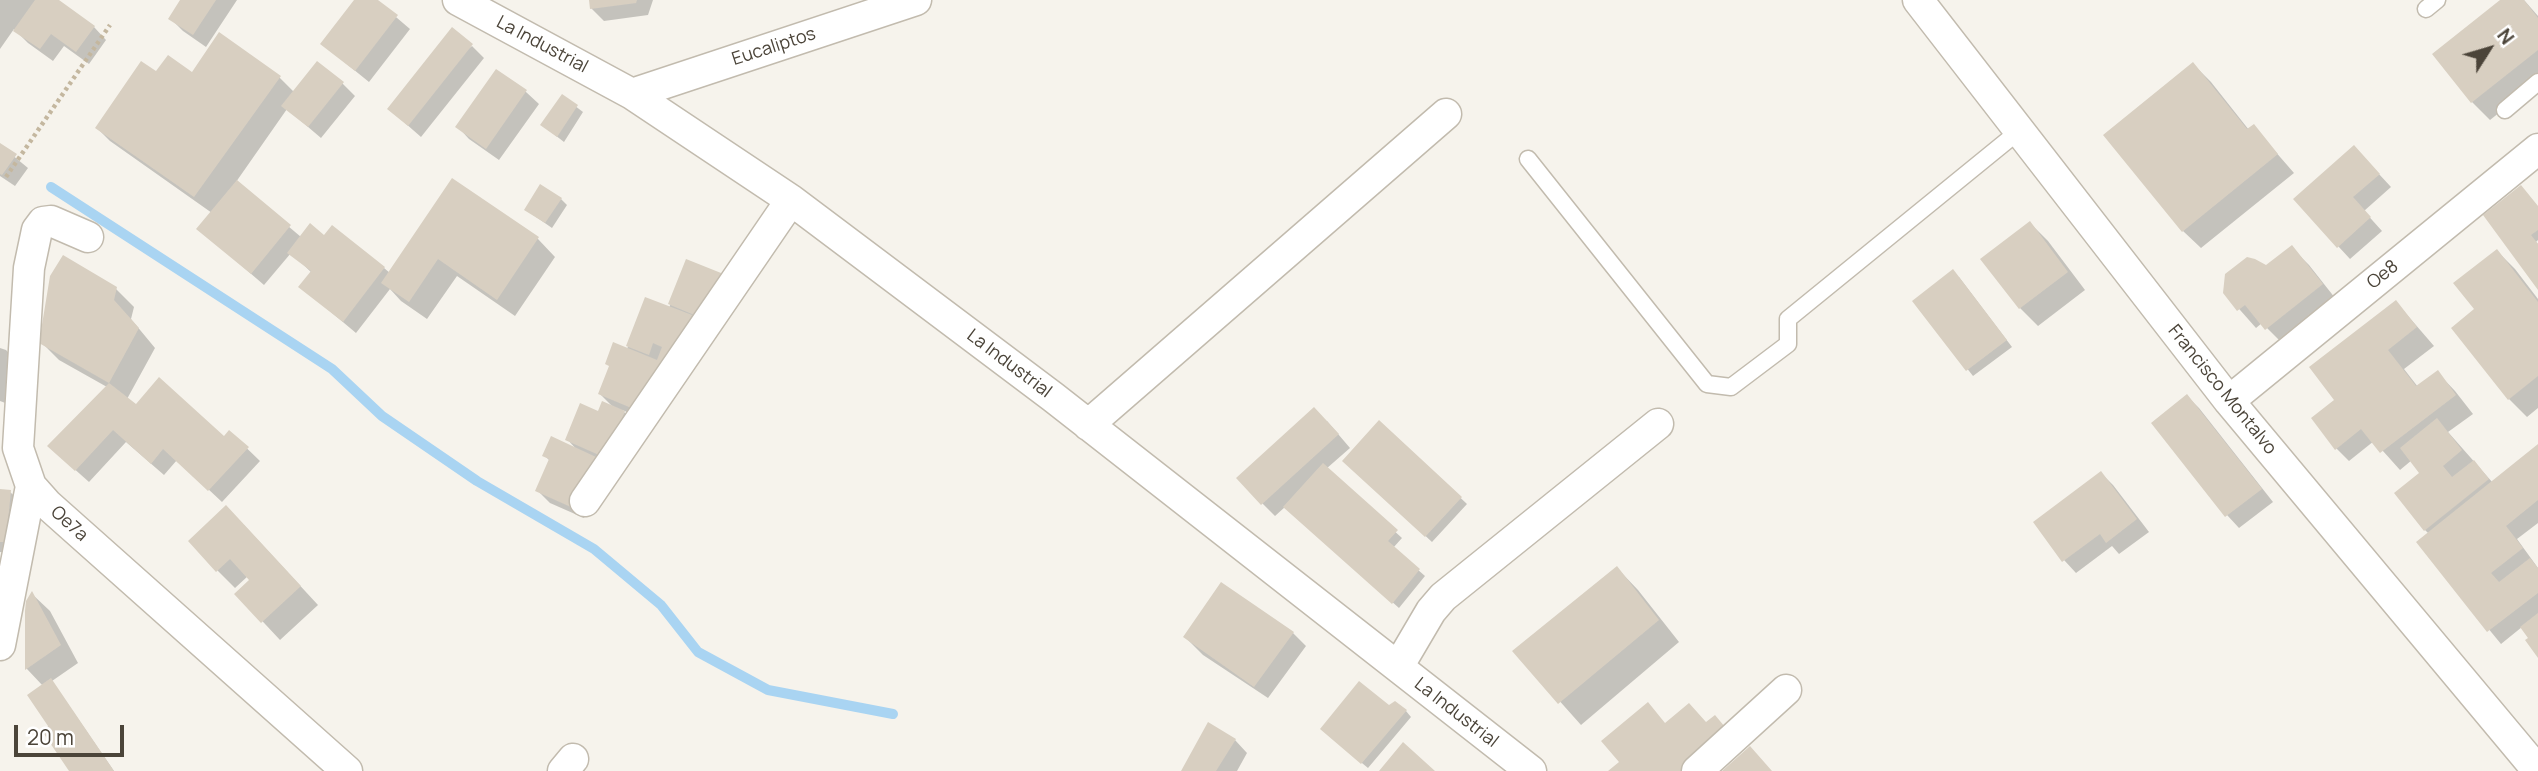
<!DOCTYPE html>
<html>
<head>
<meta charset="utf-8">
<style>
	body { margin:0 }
	#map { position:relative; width:2538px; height:771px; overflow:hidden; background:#f6f3ec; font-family:Manrope,sans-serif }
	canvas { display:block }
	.north { position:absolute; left:2454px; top:14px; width:70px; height:70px; -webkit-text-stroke:5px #fff; paint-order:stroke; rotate:53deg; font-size:19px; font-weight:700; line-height:28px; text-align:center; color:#4b4439 }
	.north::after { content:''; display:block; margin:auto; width:24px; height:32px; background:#4b4439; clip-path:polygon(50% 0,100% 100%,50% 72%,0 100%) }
	.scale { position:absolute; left:14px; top:725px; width:110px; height:32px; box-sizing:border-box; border:4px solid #4b4439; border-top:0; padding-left:9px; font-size:21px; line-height:24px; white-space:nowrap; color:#4b4439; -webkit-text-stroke:5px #fff; paint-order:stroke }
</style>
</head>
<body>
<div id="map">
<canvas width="2538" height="771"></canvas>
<div class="north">N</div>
<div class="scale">20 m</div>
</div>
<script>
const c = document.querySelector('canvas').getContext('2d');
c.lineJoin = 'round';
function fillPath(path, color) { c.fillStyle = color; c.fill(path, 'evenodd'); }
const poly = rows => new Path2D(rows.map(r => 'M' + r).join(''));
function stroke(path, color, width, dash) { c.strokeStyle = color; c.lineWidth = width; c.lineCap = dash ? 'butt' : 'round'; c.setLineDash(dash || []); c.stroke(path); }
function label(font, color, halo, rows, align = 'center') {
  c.font = font + ' Manrope,sans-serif'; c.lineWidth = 5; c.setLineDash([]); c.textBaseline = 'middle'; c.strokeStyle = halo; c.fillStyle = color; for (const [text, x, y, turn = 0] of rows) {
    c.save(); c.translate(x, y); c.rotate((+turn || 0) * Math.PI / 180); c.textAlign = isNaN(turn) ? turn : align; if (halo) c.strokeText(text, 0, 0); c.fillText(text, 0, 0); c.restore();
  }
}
fillPath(poly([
	[0,0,56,0,94,27,106,40,89,64,64,46,53,61,28,43,14,29,0,49],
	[182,0,237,0,206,47,183,31,170,18],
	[356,0,376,0,410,29,369,82,322,44],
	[590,0,653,0,648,15,604,21,591,8],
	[2503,0,2524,0,2538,16,2538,82,2490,120,2472,102,2434,55],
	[472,46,484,58,421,137,389,109],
	[2193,64,2211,82,2249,130,2254,127,2294,173,2201,248,2183,231],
	[496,71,526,92,539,104,499,160,469,139,457,126],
	[191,73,279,77,294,92,342,83,355,96,321,138,287,109,236,182,301,237,325,237,384,268,390,273,452,180,538,239,555,257,515,316,457,276,427,319,401,301,390,289,356,333,301,287,312,273,291,253,264,285,199,229,212,213,110,141,97,128,157,74],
	[562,96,583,112,564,142,542,125],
	[0,145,28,168,15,186,0,176],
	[2354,147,2391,187,2364,211,2382,231,2350,259,2338,246],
	[561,199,567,205,552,228,526,210],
	[2538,206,2538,240,2536,242,2538,244,2538,287,2511,251],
	[2030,223,2048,241,2085,290,2038,326,2020,308],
	[2291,247,2309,265,2339,303,2285,346,2262,323,2256,328,2225,293,2267,267],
	[2497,251,2515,269,2538,299,2538,408,2527,417,2509,399,2476,310],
	[687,261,725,277,654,423,622,410,637,425,599,484,584,518,550,503,537,490,550,461,544,455,577,450,567,439,599,414,615,409,600,394,627,349,646,299,669,308],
	[1959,277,2012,347,1973,376,1914,301],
	[116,289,134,307,131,319,155,348,127,399,136,406,224,439,230,432,260,461,222,502,177,460,164,475,126,442,89,482,62,458,107,387,59,360,41,342],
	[2396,302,2434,346,2404,369,2418,387,2438,373,2455,391,2473,414,2448,432,2493,483,2538,446,2538,523,2517,539,2538,568,2538,655,2522,627,2501,644,2418,543,2429,534,2425,530,2422,473,2412,460,2400,470,2374,441,2349,461,2336,448,2337,400],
	[0,348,6,350,23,368,8,404,0,401],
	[2187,396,2199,408,2273,502,2239,528,2227,515],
	[1327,421,1350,448,1326,469,1402,538,1393,548,1425,576,1399,608,1285,507,1275,516,1262,503],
	[1380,422,1467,504,1432,542,1344,460],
	[2101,473,2113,485,2149,532,2119,554,2112,546,2076,573,2064,560],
	[0,491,10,492,23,504,18,554,0,552],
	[244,525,318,605,280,640,237,594,252,580,248,576,235,588,217,570],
	[1617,568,1638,590,1679,642,1581,725,1515,651],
	[32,594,50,611,78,663,52,681,114,771,71,771,50,726,43,686,27,669,27,611],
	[1251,605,1293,633,1306,646,1268,698,1203,655,1185,637],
	[1388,708,1406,711,1411,717,1368,768,1328,735],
	[1235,740,1247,753,1237,771,1183,771]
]), '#0003');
stroke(poly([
	[51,187,332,369,382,416,477,481,594,549,661,605,698,652,768,690,893,714]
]), '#a9d4f2', 10);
fillPath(poly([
	[35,0,59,0,95,26,76,52,51,34,40,49,13,31],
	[180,0,216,0,193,35,168,19],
	[354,0,378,0,398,15,355,71,320,44],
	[589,0,637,0,636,3,590,9],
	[2500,0,2524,0,2538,18,2538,50,2471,103,2432,54],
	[452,27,473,44,408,126,387,109],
	[219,32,281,76,194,197,95,128,141,61,156,71,168,55,192,72],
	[317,61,344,82,308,127,281,106],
	[2193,62,2247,129,2254,124,2278,154,2182,232,2103,135],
	[496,69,527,90,486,149,455,127],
	[562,94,578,105,557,137,540,125],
	[0,143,17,154,2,175,0,174],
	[2354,145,2380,174,2353,197,2371,217,2337,248,2293,199],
	[452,178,539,237,497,300,438,259,409,302,381,283],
	[237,180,291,225,251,274,196,229],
	[540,184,562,198,545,223,524,210],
	[2521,185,2538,206,2538,230,2531,235,2538,244,2538,290,2483,215],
	[2030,221,2068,272,2019,309,1980,259],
	[310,223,324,235,332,225,385,267,343,322,298,287,311,271,287,253],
	[2292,245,2323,284,2265,330,2245,305,2237,311,2223,293,2225,274,2247,257,2255,259,2266,265],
	[2497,249,2538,302,2538,376,2508,400,2451,328,2474,309,2453,283],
	[63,255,117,287,114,300,139,328,109,383,39,343,50,276],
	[686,259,726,275,704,319,668,304],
	[1953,269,2007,340,1966,371,1912,301],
	[645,297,692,315,672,365,641,412,598,394,609,366,605,364,613,342,657,360,662,347,653,343,649,355,626,346],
	[2396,300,2417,327,2388,350,2416,386,2438,370,2456,395,2380,453,2361,429,2335,450,2311,418,2334,400,2309,367],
	[159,377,224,436,229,430,249,447,208,491,163,449,151,464,113,430,75,471,47,446,109,383,136,404],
	[2187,394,2262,489,2225,517,2151,423],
	[602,401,625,411,606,458,565,440,580,403,598,411],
	[1314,407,1339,434,1261,505,1236,478],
	[2437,418,2462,450,2443,466,2452,477,2474,460,2489,479,2424,531,2394,493,2419,473,2400,448],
	[1379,420,1462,497,1425,537,1342,461],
	[551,436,598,458,590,474,586,472,571,507,535,491,549,459,542,456],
	[2538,444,2538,500,2506,526,2523,548,2491,573,2499,582,2530,558,2538,568,2538,593,2487,632,2416,542],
	[1323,463,1398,530,1388,541,1420,569,1392,604,1283,507],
	[2101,471,2137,519,2106,543,2100,534,2062,562,2033,522],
	[0,489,11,490,6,542,0,542],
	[226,505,301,586,261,623,234,594,249,580,230,559,216,572,188,541],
	[1617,566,1659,620,1558,704,1512,651],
	[1221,582,1294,632,1254,687,1183,637],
	[32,591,61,645,25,670,25,611,26,601],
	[2538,613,2538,658,2525,640,2528,638,2520,627],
	[51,678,114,771,69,771,44,734,48,726,27,695],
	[1359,681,1389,705,1395,701,1407,710,1361,764,1320,729],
	[1648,702,1665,723,1689,703,1706,722,1715,715,1730,733,1685,771,1608,771,1619,762,1601,741],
	[1208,722,1236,739,1216,771,1181,771],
	[1403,742,1435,771,1379,771],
	[1750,746,1772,771,1722,771]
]), '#d8cfc1');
const service = poly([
	[2426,9,2437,0],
	[2505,110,2538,82],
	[1528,159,1707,384,1731,387,1788,344,1788,319,2019,131]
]);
const minor = poly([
	[458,0,632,94,791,200,1053,397,1531,771],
	[1918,0,2229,401,2538,771],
	[632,94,916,0],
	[88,237,51,221,43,222,37,230,29,268,18,448,31,486,47,504,347,771],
	[2229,401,2538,149],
	[1088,425,1446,114],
	[585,501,791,200],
	[0,645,31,486],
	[1398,667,1431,611,1443,597,1658,424],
	[563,771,573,759],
	[1697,771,1786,690]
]);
stroke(service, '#c2bbae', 19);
stroke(minor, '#c2bbae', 33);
stroke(poly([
	[6,177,110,25]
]), '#c4b79f', 4.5, [3.5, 3.5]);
stroke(service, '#fff', 16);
stroke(minor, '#fff', 30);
label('18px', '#4b4439', '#fff', [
	["La Industrial",542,45,28],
	["Eucaliptos",774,47,-18],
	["Oe8",2383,275,-39],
	["La Industrial",1009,364,37],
	["Francisco Montalvo",2222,390,51],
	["Oe7a",69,524,42],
	["La Industrial",1456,713,38]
]);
</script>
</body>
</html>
